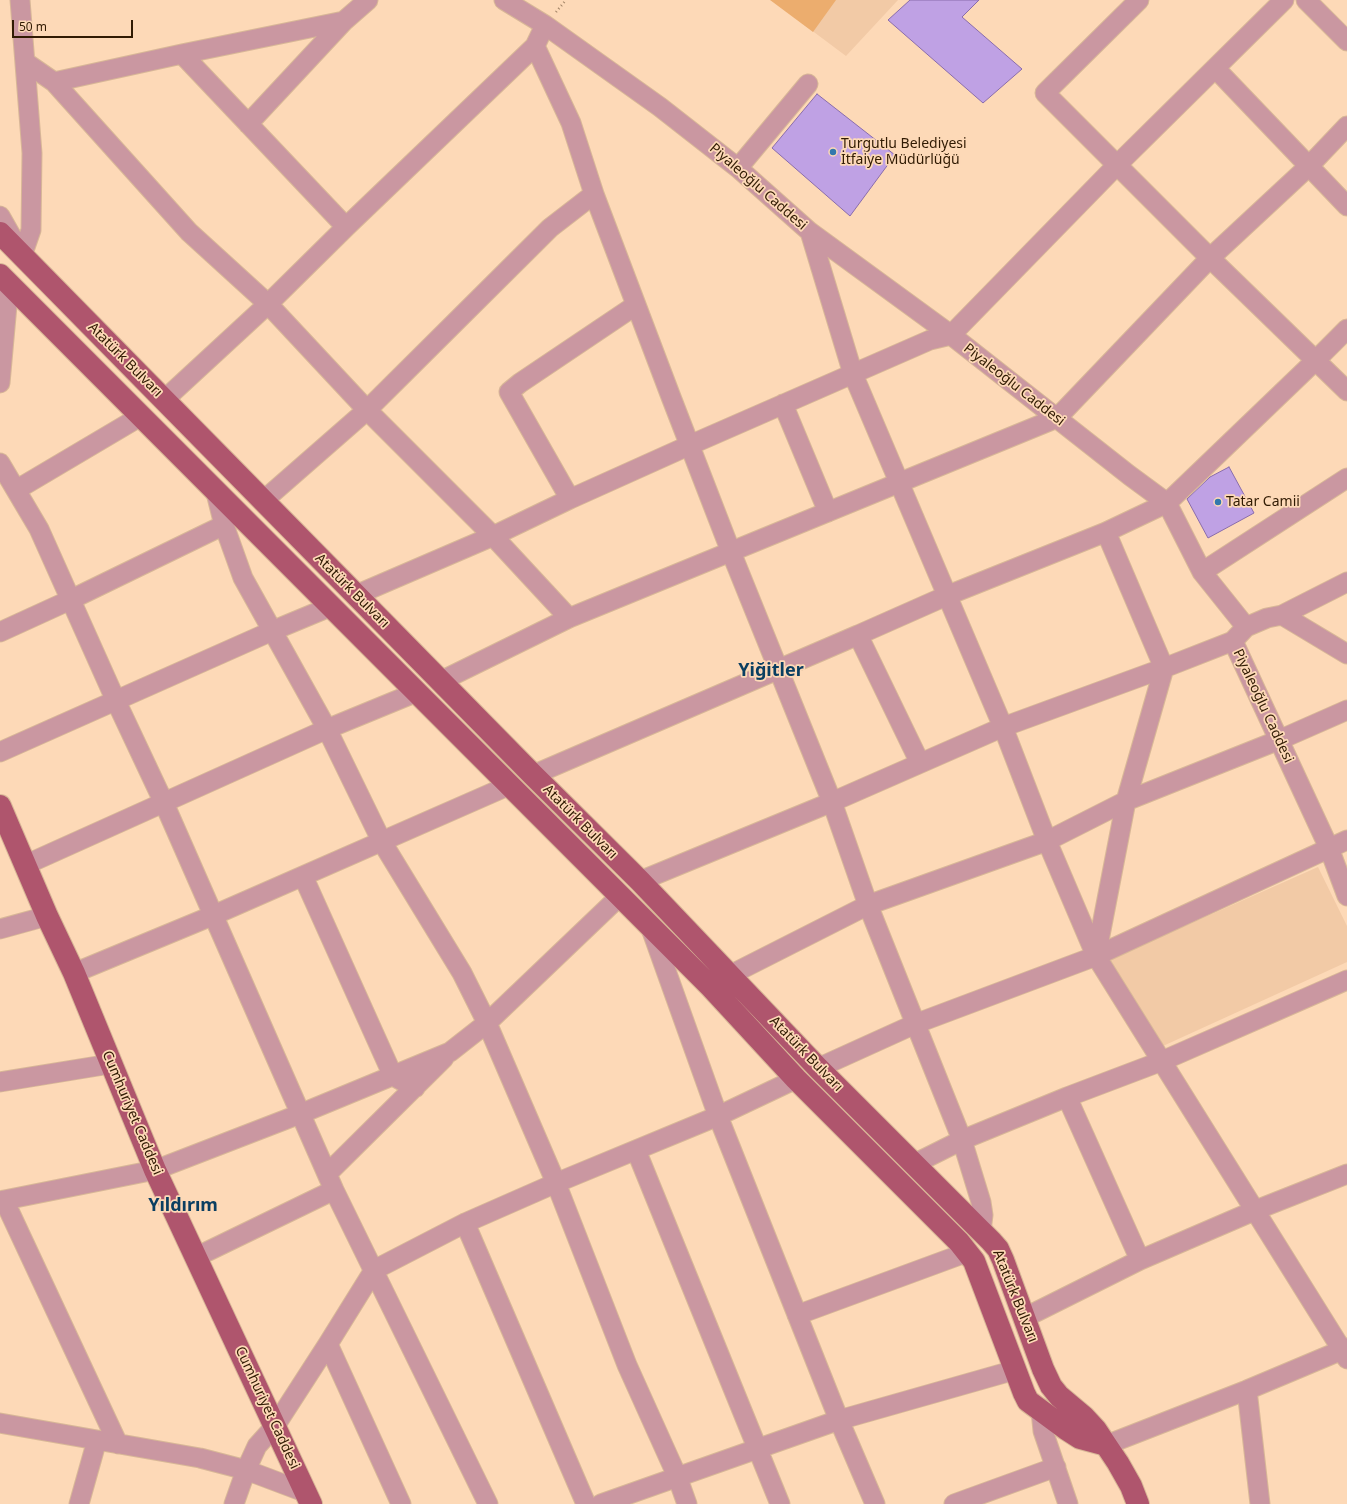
<!DOCTYPE html>
<html>
<head>
<meta charset="utf-8">
<style>
	body { margin:0 }
	#map { position:relative; width:1347px; height:1504px; overflow:hidden; background:#fdd9b7; font-family:"Noto Sans",sans-serif }
	canvas { display:block }
	.scale { position:absolute; left:12px; top:20px; width:121px; height:18px; box-sizing:border-box; border:2px solid #311b03; border-top:0; padding-left:5px; font-size:12px; line-height:14px; white-space:nowrap; color:#311b03; -webkit-text-stroke:3px #fdd9b7; paint-order:stroke }
</style>
</head>
<body>
<div id="map">
<canvas width="1347" height="1504"></canvas>
<div class="scale">50 m</div>
</div>
<script>
const c = document.querySelector('canvas').getContext('2d');
c.lineJoin = 'round';
function fillPath(path, color) { c.fillStyle = color; c.fill(path, 'evenodd'); }
const poly = rows => new Path2D(rows.map(r => 'M' + r).join(''));
function stroke(path, color, width, dash) { c.strokeStyle = color; c.lineWidth = width; c.lineCap = dash ? 'butt' : 'round'; c.setLineDash(dash || []); c.stroke(path); }
function label(font, color, halo, rows, align = 'center') {
  c.font = font + ' "Noto Sans",sans-serif'; c.lineWidth = 3.5; c.setLineDash([]); c.textBaseline = 'middle'; c.strokeStyle = halo; c.fillStyle = color; for (const [text, x, y, turn = 0] of rows) {
    c.save(); c.translate(x, y); c.rotate((+turn || 0) * Math.PI / 180); c.textAlign = isNaN(turn) ? turn : align; if (halo) c.strokeText(text, 0, 0); c.fillText(text, 0, 0); c.restore();
  }
}
fillPath(poly([
	[771,0,898,0,846,56],
	[1318,867,1347,926,1347,962,1152,1051,1106,961]
]), '#f2caa6');
fillPath(poly([
	[770,0,836,0,813,32]
]), '#ecad6e');
const building = poly([
	[910,0,979,0,962,17,1022,69,983,103,888,20,910,0],
	[817,94,895,155,850,216,772,148,817,94],
	[1229,467,1254,513,1208,538,1187,499,1210,477,1229,467]
]);
fillPath(building, '#bfa1e4');
stroke(building, '#896cab', 1);
const minor = poly([
	[20,0,32,153,31,230,22,256],
	[504,0,545,25,660,107,738,168,810,232,951,335,1129,475,1167,503,1202,572,1246,627,1233,641,1329,848,1347,896],
	[1139,0,1045,93,1210,258,1347,391],
	[1306,0,1347,41],
	[535,46,571,123,594,194],
	[182,54,346,227],
	[25,62,54,82,182,54,344,21],
	[1215,68,1347,206],
	[54,82,189,232,268,304,367,410,493,536,569,618],
	[248,124,344,21,368,0],
	[738,168,808,84],
	[0,216,17,246],
	[810,232,853,374,1003,727,1047,841,1096,956,1342,1350,1347,1348],
	[0,383,9,283],
	[164,400,268,304,346,227,535,46,545,25],
	[783,404,828,512],
	[0,463,39,529,116,701,164,803,334,1190,488,1504],
	[215,489,224,525,243,578,327,729,382,842,462,973,487,1023,556,1183,627,1365,677,1476,687,1504],
	[16,490,141,416],
	[570,499,509,392,520,383,636,305],
	[263,501,367,410,550,228,594,194,671,397,731,552,832,802,868,905,962,1140,981,1202,983,1215,981,1231],
	[1202,572,1347,478],
	[356,595,493,536,570,499,690,445,930,340,951,335,1117,165,1284,0],
	[1282,615,1347,582],
	[1246,627,1267,618,1282,615,1347,654],
	[0,632,70,600,224,525],
	[858,635,946,596,1106,532,1167,503,1316,360,1347,329],
	[441,681,569,618,1057,418,1210,258,1309,166,1347,126],
	[0,752,272,631,332,606],
	[533,775,858,635,920,763],
	[25,865,327,729,417,692],
	[303,876,393,1076,415,1088],
	[640,881,832,802,1003,727,1164,668,1233,641],
	[650,926,718,1116,839,1420,875,1504],
	[0,929,47,916],
	[1096,956,1126,801,1164,668,1106,532],
	[74,973,214,915,510,785],
	[730,975,868,905,1047,841,1126,801,1279,740,1347,710],
	[818,1068,915,1024,1096,956,1347,840],
	[0,1082,110,1064],
	[1067,1097,1140,1260],
	[636,1150,780,1504],
	[914,1164,962,1140,1067,1097,1162,1061,1347,980],
	[327,1174,444,1058],
	[4,1200,118,1444],
	[0,1201,155,1170,300,1114,450,1052,487,1023,620,896],
	[465,1223,586,1504],
	[196,1257,334,1190],
	[797,1315,968,1252],
	[1024,1318,1140,1260,1256,1210,1347,1174],
	[328,1344,401,1504],
	[1247,1390,1260,1504],
	[1041,1411,1043,1431,1068,1504],
	[0,1423,200,1458,246,1470,307,1493],
	[1106,1445,1247,1390,1342,1350,1347,1359],
	[79,1504,97,1440],
	[234,1504,246,1470,257,1446,275,1426,328,1344,374,1270,465,1223,556,1183,718,1116,796,1079],
	[601,1504,839,1420,1015,1370],
	[954,1504,1056,1467]
]);
const major = poly([
	[0,233,533,775,640,881,818,1068,991,1241,998,1249,1003,1260,1043,1369,1051,1386,1059,1396,1084,1417,1096,1430,1118,1463,1131,1486,1138,1504],
	[0,275,711,987,796,1079,959,1242,974,1261,1024,1393,1028,1401,1066,1429,1080,1438,1106,1445],
	[0,806,47,916,74,973,155,1170,311,1504]
]);
stroke(minor, '#d8b797', 21);
stroke(major, '#d8b797', 24);
stroke(poly([
	[556,12,566,0]
]), '#a18366', 2.5, [1, 3]);
stroke(minor, '#ca97a1', 19);
stroke(major, '#af556d', 22);
for (const [x, y, r, color] of [
	[833,152,4,"#3378ad"],
	[1218,502,4,"#3378ad"]
]) { const dot = new Path2D(); dot.arc(x, y, r, 0, 2 * Math.PI); c.fillStyle = color; c.fill(dot); stroke(dot, '#fdd9b7', 1.5); }
label('14px', '#311b03', '#fdd9b7', [
	["Turgutlu Belediyesi",841,144],
	["İtfaiye Müdürlüğü",841,160],
	["Tatar Camii",1226,502]
], 'left');
label('14px', '#311b03', '#fdd9b7', [
	["Piyaleoğlu Caddesi",758,187,41],
	["Atatürk Bulvarı",125,360,45],
	["Piyaleoğlu Caddesi",1014,385,38],
	["Atatürk Bulvarı",352,591,45],
	["Piyaleoğlu Caddesi",1263,706,65],
	["Atatürk Bulvarı",580,822,45],
	["Atatürk Bulvarı",806,1054,46],
	["Cumhuriyet Caddesi",132,1113,67],
	["Atatürk Bulvarı",1015,1296,68],
	["Cumhuriyet Caddesi",267,1408,65]
]);
label('bold 18px', '#0a3e61', '#fdd9b7', [
	["Yiğitler",771,671],
	["Yıldırım",183,1206]
]);
</script>
</body>
</html>
